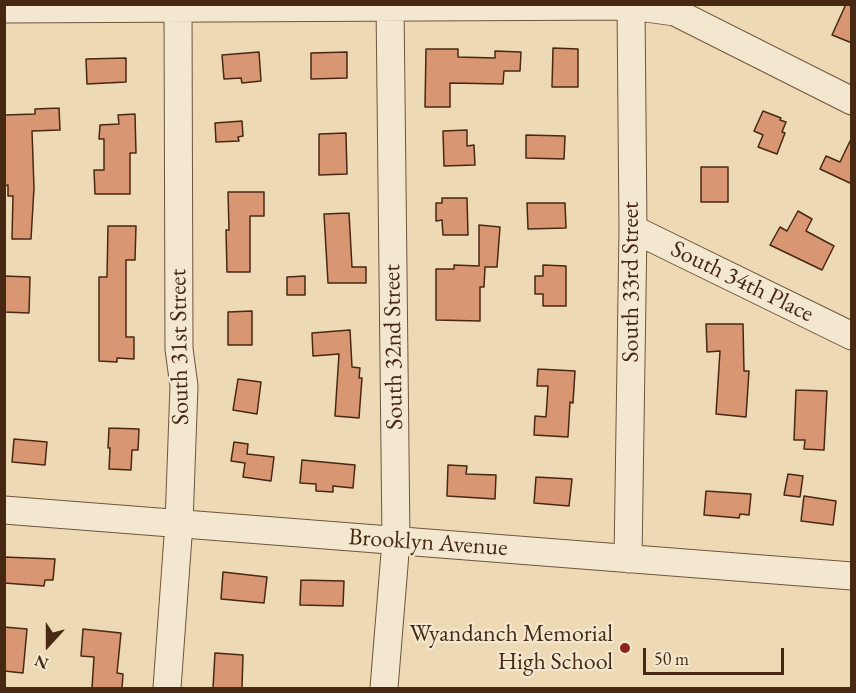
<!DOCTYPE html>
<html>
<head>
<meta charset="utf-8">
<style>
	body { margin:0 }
	#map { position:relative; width:856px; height:693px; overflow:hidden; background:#eddab5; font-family:"EB Garamond",serif }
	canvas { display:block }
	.frame { position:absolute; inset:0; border:6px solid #472813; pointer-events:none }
	.north { position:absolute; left:18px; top:615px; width:60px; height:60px; -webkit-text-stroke:4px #f3e7cf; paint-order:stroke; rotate:201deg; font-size:16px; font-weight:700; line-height:24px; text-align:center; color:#472813 }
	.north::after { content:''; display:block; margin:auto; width:21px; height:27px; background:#472813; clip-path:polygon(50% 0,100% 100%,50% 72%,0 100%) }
	.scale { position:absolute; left:643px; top:648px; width:141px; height:27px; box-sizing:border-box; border:3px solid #472813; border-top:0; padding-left:8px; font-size:18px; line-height:21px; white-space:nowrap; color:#472813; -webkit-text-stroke:4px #f3e7cf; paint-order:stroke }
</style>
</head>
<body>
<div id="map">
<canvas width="856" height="693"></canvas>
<div class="frame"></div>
<div class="north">N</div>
<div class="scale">50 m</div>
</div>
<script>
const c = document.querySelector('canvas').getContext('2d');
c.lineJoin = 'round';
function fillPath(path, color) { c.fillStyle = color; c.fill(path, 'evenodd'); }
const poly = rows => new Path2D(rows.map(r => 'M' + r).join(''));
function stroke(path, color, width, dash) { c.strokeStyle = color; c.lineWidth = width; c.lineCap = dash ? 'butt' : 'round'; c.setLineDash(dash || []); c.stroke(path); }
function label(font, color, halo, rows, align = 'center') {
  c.font = font + ' "EB Garamond",serif'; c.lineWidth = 4.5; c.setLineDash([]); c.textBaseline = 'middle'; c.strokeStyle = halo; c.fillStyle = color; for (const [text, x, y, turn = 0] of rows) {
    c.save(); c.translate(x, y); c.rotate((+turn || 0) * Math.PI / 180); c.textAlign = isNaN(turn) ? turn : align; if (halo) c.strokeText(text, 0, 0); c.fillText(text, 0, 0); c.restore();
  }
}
const building = poly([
	[846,4,852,4,852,43,832,35,846,4],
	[553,48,578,49,578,87,552,87,553,48],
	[426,49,458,49,458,57,495,58,495,51,521,52,520,71,504,71,503,84,450,83,450,107,425,107,426,49],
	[259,52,261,81,242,83,241,78,224,79,222,55,259,52],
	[347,52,347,78,311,79,311,53,347,52],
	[126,58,126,82,87,84,86,59,126,58],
	[59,108,60,130,32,131,34,188,31,239,12,239,13,196,8,196,8,185,5,186,5,115,35,114,35,109,59,108],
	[763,111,781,118,780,120,786,122,782,132,785,133,777,154,758,147,763,135,754,131,763,111],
	[135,114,136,153,130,153,130,194,95,194,94,170,104,170,104,139,99,139,100,125,119,124,118,115,135,114],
	[242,121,243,136,238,137,239,141,216,142,215,123,242,121],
	[467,130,467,146,474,145,475,165,444,166,443,131,467,130],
	[346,133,347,174,319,175,319,134,346,133],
	[526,135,565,136,564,159,526,158,526,135],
	[852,137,852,184,820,169,826,156,840,162,852,137],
	[701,167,728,167,728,202,701,202,701,167],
	[228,192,264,192,264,216,250,216,250,272,227,272,226,230,229,230,228,192],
	[442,198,467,198,468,235,443,235,442,220,436,221,436,203,442,203,442,198],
	[527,203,565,203,566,228,528,229,527,203],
	[798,211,812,219,806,231,834,246,822,270,770,245,780,227,787,231,798,211],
	[349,213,352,267,366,267,366,283,328,283,324,214,349,213],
	[479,225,500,227,497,267,485,267,484,287,480,287,480,321,436,320,436,269,454,269,454,265,479,266,479,225],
	[108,226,136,226,135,260,126,260,126,337,134,337,134,359,117,358,117,362,99,361,99,277,107,277,108,226],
	[543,265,566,266,566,306,543,306,543,294,535,294,535,276,543,276,543,265],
	[4,276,30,277,29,313,4,312,4,276],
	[305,276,305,295,287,295,287,277,305,276],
	[252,311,252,345,228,345,228,312,252,311],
	[706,324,743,324,744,371,749,371,746,417,716,414,720,351,707,352,706,324],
	[350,330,352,367,360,368,359,378,362,378,359,418,335,416,339,354,313,356,312,333,350,330],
	[538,369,575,371,573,403,570,402,568,437,534,435,535,416,546,417,548,386,537,386,538,369],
	[238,379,261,382,257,414,233,410,238,379],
	[796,390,827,391,824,450,804,449,805,440,794,440,796,390],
	[109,428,139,429,138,450,132,450,131,470,109,469,110,448,108,448,109,428],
	[14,439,47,442,45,465,12,462,14,439],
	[234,442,248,444,247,454,274,457,271,481,243,477,245,463,231,461,234,442],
	[302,460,355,465,353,488,333,486,333,492,316,491,316,484,300,483,302,460],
	[448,465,467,466,466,474,496,475,495,499,447,496,448,465],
	[788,474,803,476,800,497,784,495,788,474],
	[536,477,572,479,569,506,534,503,536,477],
	[706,491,751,494,749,515,740,514,739,518,704,515,706,491],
	[804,496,836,501,833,525,801,521,804,496],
	[4,557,55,559,53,580,45,580,44,586,4,583,4,557],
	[223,572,267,577,264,603,221,599,223,572],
	[301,580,344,581,343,606,300,605,301,580],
	[4,627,27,629,23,673,4,671,4,627],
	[83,629,121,633,117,673,123,674,122,688,92,688,94,657,81,656,83,629],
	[215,653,243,655,242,688,213,688,215,653]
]);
fillPath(building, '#d89672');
stroke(building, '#472813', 1.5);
const minor = poly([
	[4,9,631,6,675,12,852,101],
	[633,229,852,336],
	[4,510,852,576],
	[628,559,633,229,631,4],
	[167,688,179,523,184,386,179,349,178,4],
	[384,688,396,541,390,4]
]);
stroke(minor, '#70543c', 29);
stroke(minor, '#f3e7cf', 27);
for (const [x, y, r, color] of [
	[625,648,6,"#8f2418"]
]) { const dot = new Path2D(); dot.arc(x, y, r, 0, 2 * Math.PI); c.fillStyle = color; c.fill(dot); stroke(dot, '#f3e7cf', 2); }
label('24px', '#472813', '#f3e7cf', [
	["South 33rd Street",631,282,-90],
	["South 34th Place",742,282,26],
	["South 31st Street",180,347,-91],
	["South 32nd Street",394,347,-91],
	["Brooklyn Avenue",428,543,4]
]);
label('24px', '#472813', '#f3e7cf', [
	["Wyandanch Memorial",613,634],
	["High School",613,662]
], 'right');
</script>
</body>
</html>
